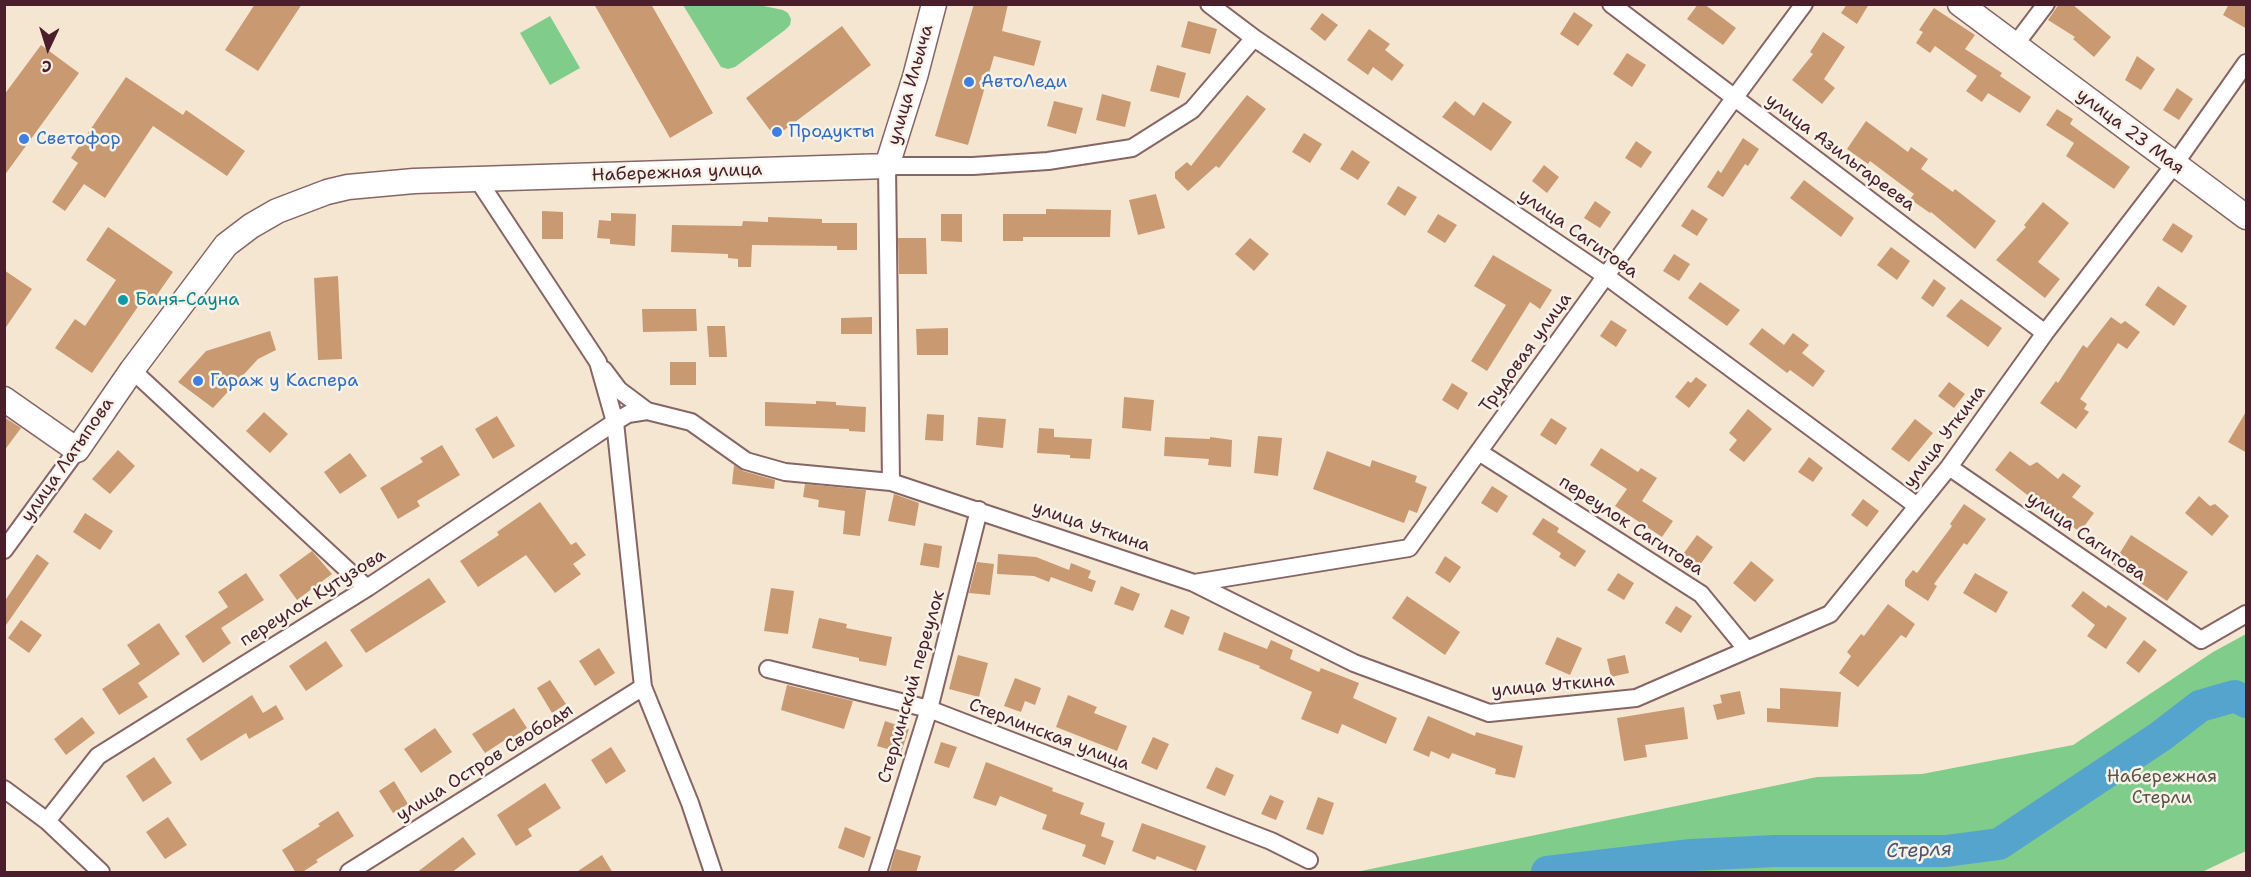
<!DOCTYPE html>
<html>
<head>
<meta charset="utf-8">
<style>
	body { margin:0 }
	#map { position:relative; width:2251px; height:877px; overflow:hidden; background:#f5e6d2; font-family:"Shantell Sans",sans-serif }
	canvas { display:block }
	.frame { position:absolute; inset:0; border:6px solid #4a1f2b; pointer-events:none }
	.north { position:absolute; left:18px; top:18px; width:60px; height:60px; -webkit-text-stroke:4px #f7f3e8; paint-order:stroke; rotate:184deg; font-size:16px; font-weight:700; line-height:24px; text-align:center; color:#4a1f2b }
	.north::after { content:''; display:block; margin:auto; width:21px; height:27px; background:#4a1f2b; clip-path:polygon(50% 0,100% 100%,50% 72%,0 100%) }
</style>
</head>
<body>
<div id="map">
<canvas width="2251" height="877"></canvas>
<div class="frame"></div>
<div class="north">С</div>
</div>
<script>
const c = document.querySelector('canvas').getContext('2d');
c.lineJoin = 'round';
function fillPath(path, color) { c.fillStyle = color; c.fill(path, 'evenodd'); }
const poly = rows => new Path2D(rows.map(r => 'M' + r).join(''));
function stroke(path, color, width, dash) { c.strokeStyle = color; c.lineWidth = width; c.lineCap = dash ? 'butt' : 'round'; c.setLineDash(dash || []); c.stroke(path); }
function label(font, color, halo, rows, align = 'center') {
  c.font = font + ' "Shantell Sans",sans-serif'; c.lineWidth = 5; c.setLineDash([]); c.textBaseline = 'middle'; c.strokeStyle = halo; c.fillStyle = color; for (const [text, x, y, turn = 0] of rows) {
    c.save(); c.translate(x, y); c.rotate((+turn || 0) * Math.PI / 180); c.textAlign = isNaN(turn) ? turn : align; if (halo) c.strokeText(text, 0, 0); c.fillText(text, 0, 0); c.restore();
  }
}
fillPath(poly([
	[683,5,759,5,783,10,788,13,791,19,790,25,785,30,735,67,728,69,721,67],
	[550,16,580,68,550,85,520,33],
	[2246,634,2246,851,2202,872,1356,872,1817,777,1922,774,2073,745,2213,652]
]), '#80cc8b');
stroke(poly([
	[1547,872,1691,855,1775,851,1946,851,1999,844,2161,736,2200,706,2235,696,2246,702]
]), '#54a4ce', 32);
fillPath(poly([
	[255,4,302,4,258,71,225,50],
	[594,4,651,4,713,113,670,138],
	[974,4,1008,4,1002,31,1041,41,1034,66,994,56,968,145,935,136],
	[1698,4,1704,4,1736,28,1723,45,1687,19],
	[1847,4,1869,4,1857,24,1841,13],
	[2059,4,2072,4,2111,37,2094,57,2073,39,2075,37,2048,20],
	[2229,4,2247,4,2247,29,2223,15],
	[1934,8,1975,35,1965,49,2002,73,2000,76,2031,97,2020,113,1988,93,1982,102,1966,91,1977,76,1935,46,1930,53,1916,43,1923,32,1919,30],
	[1574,12,1593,25,1578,46,1560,34],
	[1322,13,1338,25,1325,41,1310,29],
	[1188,21,1217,29,1210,54,1181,47],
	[842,26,871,65,775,137,746,98],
	[1369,29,1390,44,1385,50,1404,65,1392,81,1373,67,1368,75,1347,60],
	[1823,32,1845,47,1824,79,1835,88,1822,104,1792,80,1813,54,1810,52],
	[41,45,79,73,4,176,4,95],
	[1627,53,1646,65,1632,87,1613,74],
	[2137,56,2155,69,2141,90,2125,80],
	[1157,65,1186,73,1179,98,1150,91],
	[126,77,183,115,186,110,245,151,227,176,153,126,105,198,84,184,65,211,52,202,78,163,71,158],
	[2177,88,2193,99,2179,120,2163,110],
	[1102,94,1131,102,1125,127,1096,120],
	[1247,95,1266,109,1219,168,1216,166,1188,191,1175,178,1175,172,1187,162,1191,166],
	[1054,101,1083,108,1076,134,1047,126],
	[1455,101,1474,116,1483,102,1512,122,1491,151,1442,117],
	[2057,109,2073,119,2070,124,2130,167,2114,189,2066,156,2074,143,2046,125],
	[1866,121,1908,152,1911,147,1928,159,1921,169,1953,192,1955,189,1996,221,1975,249,1931,212,1930,213,1910,199,1914,194,1870,161,1868,164,1847,149],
	[1304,133,1322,144,1310,163,1292,152],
	[1743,138,1759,149,1748,166,1745,164,1723,197,1707,187,1718,170,1721,173],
	[1636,141,1652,152,1641,168,1625,158],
	[1352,150,1370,162,1358,180,1340,169],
	[1544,165,1559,177,1547,193,1532,181],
	[1804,180,1854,218,1841,237,1790,198],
	[1398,186,1417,197,1405,216,1387,204],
	[1156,194,1165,228,1138,235,1129,200],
	[1595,201,1611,212,1600,228,1584,218],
	[2043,202,2069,223,2038,262,2060,279,2045,298,1996,260,2026,227,2024,225],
	[1046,209,1111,210,1110,237,1023,237,1023,241,1003,241,1003,214,1046,214],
	[1692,209,1708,219,1697,236,1681,226],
	[542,211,563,212,563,239,542,239],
	[611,213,636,214,635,246,610,244,610,239,597,238,599,220,611,221],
	[941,214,962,214,962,242,941,241],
	[1438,214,1457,225,1445,243,1427,232],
	[768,217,822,219,822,223,857,223,857,250,837,250,837,246,752,245,751,267,738,267,738,259,728,258,728,254,671,252,672,225,742,226,743,221,768,222],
	[2173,223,2193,236,2182,253,2162,240],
	[108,227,173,272,152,302,144,298,92,373,55,348,75,319,85,326,116,280,86,260],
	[898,238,926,238,927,274,899,274],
	[1250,238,1269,254,1254,271,1235,254],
	[1891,247,1910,261,1897,280,1877,265],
	[1674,254,1690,264,1679,281,1663,271],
	[1493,255,1552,290,1540,309,1530,302,1487,371,1471,361,1506,305,1474,286],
	[4,270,32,289,4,330],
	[338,276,342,359,318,360,314,278],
	[1934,279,1946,288,1933,307,1921,298],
	[1700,282,1740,310,1727,326,1688,298],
	[2158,286,2187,306,2174,326,2145,305],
	[1961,299,2002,328,1988,347,1946,316],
	[642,309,696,309,697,331,643,332],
	[872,317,872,334,841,334,841,318],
	[2111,317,2121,324,2125,321,2140,332,2127,349,2118,343,2080,399,2087,404,2084,409,2089,412,2076,429,2040,403,2056,381,2058,383,2083,345,2087,348],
	[1611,320,1627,330,1616,347,1600,336],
	[707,326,725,326,727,357,709,357],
	[948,328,948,355,917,355,916,329],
	[1762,328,1784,345,1793,333,1809,345,1802,353,1825,371,1813,387,1790,370,1787,373,1749,344],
	[270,331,276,350,258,359,213,408,178,382,206,351],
	[670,362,696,362,696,385,670,385],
	[1696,377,1707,385,1689,408,1675,397,1688,381,1691,383],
	[1949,382,1965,394,1954,408,1938,396],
	[1452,383,1468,393,1458,410,1442,400],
	[1124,397,1154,400,1151,431,1122,428],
	[816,401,836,402,836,405,866,407,865,432,849,431,849,429,765,426,765,402,816,404],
	[1748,409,1772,429,1744,462,1729,450,1737,440,1729,433],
	[2247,410,2247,453,2228,442],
	[264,412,288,434,270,453,246,431],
	[927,414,944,415,943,441,925,440],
	[497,416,515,446,493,459,475,429],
	[4,417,21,428,4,451],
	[978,417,1006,419,1003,448,976,445],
	[1551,418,1567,428,1556,445,1540,435],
	[1915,419,1933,433,1909,462,1891,449],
	[1039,428,1054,429,1054,437,1092,439,1090,459,1070,458,1070,455,1037,453],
	[1258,436,1282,438,1278,476,1254,473],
	[1165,437,1210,439,1210,437,1232,440,1231,467,1208,465,1209,459,1164,456],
	[442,445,460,475,417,501,420,506,398,519,380,488,423,462,420,458],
	[1601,448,1638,472,1641,468,1657,478,1642,501,1673,521,1662,537,1615,506,1627,489,1590,465],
	[118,450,135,466,110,494,92,479],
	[1327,451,1370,467,1372,460,1417,476,1415,482,1427,487,1417,513,1409,510,1404,523,1313,489],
	[2010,451,2030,466,2037,462,2058,479,2063,473,2081,486,2072,497,2094,513,2080,532,2058,516,2057,518,1995,470],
	[350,453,367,476,340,494,324,472],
	[1809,457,1823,468,1813,482,1798,472],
	[734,465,743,471,775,480,774,489,732,484],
	[805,484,866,490,860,536,843,534,845,511,818,507,819,500,803,497],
	[1492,486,1508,496,1497,513,1481,503],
	[894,494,919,503,915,526,888,521],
	[2199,496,2210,506,2215,504,2229,516,2212,536,2185,513],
	[1863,499,1879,511,1867,527,1851,515],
	[540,502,571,545,576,542,586,555,573,564,581,574,555,593,526,555,478,587,460,561,499,535,497,532],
	[1964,504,1986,519,1967,545,1964,543,1934,584,1937,586,1928,601,1905,586,1905,580,1913,570,1917,573,1952,526,1950,524],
	[85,513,113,531,100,550,73,532],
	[1543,518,1559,528,1557,532,1586,551,1575,567,1559,557,1561,553,1532,534],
	[1697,535,1713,547,1697,569,1681,557],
	[2131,535,2188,572,2167,601,2113,564],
	[924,543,942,546,939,568,920,565],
	[312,551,332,574,297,600,279,575],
	[37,554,49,563,4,628,4,602],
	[998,554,1036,557,1069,570,1071,563,1091,571,1088,578,1096,581,1092,592,1051,577,1049,582,1034,576,997,574],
	[1445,556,1461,567,1450,583,1435,573],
	[1751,561,1774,580,1755,602,1733,583],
	[977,562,994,564,990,595,969,593],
	[246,573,264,600,221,628,231,643,203,663,185,636,228,607,218,592],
	[1618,573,1634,583,1624,600,1607,590],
	[1975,573,2008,592,1996,613,1963,593],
	[429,578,446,602,366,653,350,630],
	[1121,586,1140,594,1133,611,1114,604],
	[771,588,794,591,788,634,764,631],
	[2083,591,2106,608,2108,605,2127,618,2106,649,2087,636,2095,625,2071,606],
	[1407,596,1460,632,1445,655,1392,618],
	[1888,604,1915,624,1906,638,1901,635,1858,687,1839,673,1851,656,1847,652,1861,634,1864,636],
	[1676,606,1692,616,1681,633,1665,623],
	[1171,609,1190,617,1183,635,1164,627],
	[819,618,847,624,846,628,892,637,886,666,859,661,859,658,812,648],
	[21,620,42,635,29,653,8,638],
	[159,623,180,654,138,683,148,697,119,715,102,689,140,664,127,645],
	[1224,632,1267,649,1271,640,1293,650,1290,659,1319,672,1321,668,1359,683,1353,698,1397,718,1386,744,1342,724,1338,734,1301,719,1312,692,1259,668,1260,666,1218,650],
	[1557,637,1582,648,1570,675,1545,664],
	[2144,640,2157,650,2139,673,2126,663],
	[326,641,343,666,306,691,289,666],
	[599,648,615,673,595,686,579,661],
	[958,655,988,663,979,697,949,689],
	[1625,655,1629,673,1611,677,1607,659],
	[1015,678,1041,688,1035,705,1025,701,1021,712,1004,706],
	[550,680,566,704,552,713,537,688],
	[787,685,853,701,844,729,781,710],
	[1780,688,1841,692,1838,727,1767,722,1767,708,1780,709],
	[1740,691,1745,714,1717,720,1713,705,1722,703,1720,695],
	[252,695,263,713,276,705,284,719,249,739,246,733,201,761,186,739],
	[1068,695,1097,707,1094,713,1127,726,1117,751,1056,727],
	[1684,707,1688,739,1645,745,1647,757,1624,761,1617,718],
	[514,708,527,728,512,738,511,736,485,753,472,734],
	[1428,716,1475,736,1476,732,1523,746,1515,778,1495,774,1496,769,1452,753,1449,759,1431,751,1429,757,1413,750],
	[82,717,95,733,66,755,54,739],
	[885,721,909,729,901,753,877,746],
	[435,728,452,752,421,773,404,749],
	[1153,737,1169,744,1157,770,1141,763],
	[941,742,957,747,949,768,934,763],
	[611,747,626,771,606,784,591,760],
	[154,757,172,783,143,802,126,776],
	[986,762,1053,788,1052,791,1084,803,1080,814,1105,823,1101,836,1114,841,1105,865,1082,856,1086,845,1042,829,1047,815,1000,796,996,806,973,798],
	[1216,767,1234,775,1225,796,1206,788],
	[394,781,408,804,393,813,379,791],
	[545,783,561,808,528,829,532,836,516,846,497,815],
	[1270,795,1284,801,1276,820,1261,814],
	[1318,797,1334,803,1323,835,1306,829],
	[338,811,354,836,316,860,318,862,301,873,296,873,282,850,320,826,318,824],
	[168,817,187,845,165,859,146,832],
	[1142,823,1206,846,1196,871,1157,856,1155,860,1132,851],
	[845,827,871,837,864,858,838,848],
	[463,837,476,854,451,873,416,873],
	[896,849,921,856,916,873,889,873],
	[602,855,613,873,575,873]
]), '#c99a72');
const street = poly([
	[1209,4,1254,38,1606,276,1917,506],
	[1611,4,2045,333],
	[2015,45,2046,4],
	[478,180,598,362,615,422,643,687,690,803,713,872],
	[132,370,367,588],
	[604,370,619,390,647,411],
	[1479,452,1701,594,1747,650],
	[1949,467,2201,640,2246,614],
	[891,482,887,166,973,166,1048,161,1132,148,1192,110,1254,38],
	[4,550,77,450],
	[1194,583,1409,548,1735,97,1804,4],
	[768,669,929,709,1271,841,1309,860],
	[4,789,47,821,101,872],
	[47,821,98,756,367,588,615,422,628,414,647,411,691,422,746,461,785,472,891,482,1194,583,1354,663,1489,713,1636,698,1830,614,1949,467,2045,333,2174,165,2246,63],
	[349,872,643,687],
	[878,872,929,709,979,510]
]);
const secondary = poly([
	[1960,4,2246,217],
	[4,399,77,450,132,370,226,245,251,226,277,211,327,192,348,187,414,181,887,166,915,77,934,4]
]);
stroke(street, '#866565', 20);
stroke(secondary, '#866565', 27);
stroke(street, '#fff', 16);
stroke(secondary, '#fff', 24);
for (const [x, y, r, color] of [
	[969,82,6,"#3f7fe0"],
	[777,132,6,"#3f7fe0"],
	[24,139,6,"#3f7fe0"],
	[123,300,6,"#0f9aa8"],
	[198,381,6,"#3f7fe0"]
]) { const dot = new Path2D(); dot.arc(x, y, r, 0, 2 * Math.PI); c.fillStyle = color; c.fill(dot); stroke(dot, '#f7f3e8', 2); }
label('18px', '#366cbe', '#f7f3e8', [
	["АвтоЛеди",981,82],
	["Продукты",789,132],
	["Светофор",36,139],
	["Гараж у Каспера",210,381]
], 'left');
label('18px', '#4a1f2b', '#f7f3e8', [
	["улица Ильича",911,85,-74],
	["улица 23 Мая",2130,132,37],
	["улица Азильгареева",1840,153,37],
	["Набережная улица",677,173,-2],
	["улица Сагитова",1578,234,35],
	["Трудовая улица",1526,353,-54],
	["улица Уткина",1945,437,-53],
	["улица Латыпова",68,460,-55],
	["переулок Сагитова",1631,526,33],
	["улица Уткина",1091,527,19],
	["улица Сагитова",2086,537,35],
	["переулок Кутузова",313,598,-32],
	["улица Уткина",1553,686,-5],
	["Стерлинский переулок",912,687,-74],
	["Стерлинская улица",1049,735,21],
	["улица Остров Свободы",485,763,-32]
]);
label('18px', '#0d838f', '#f7f3e8', [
	["Баня-Сауна",135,300]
], 'left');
label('18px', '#5a5348', '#f7f3e8', [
	["Набережная",2162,777],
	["Стерли",2162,798]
]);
label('italic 20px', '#4e546c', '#f7f3e8', [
	["Стерля",1919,851,-2]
]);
</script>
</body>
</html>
